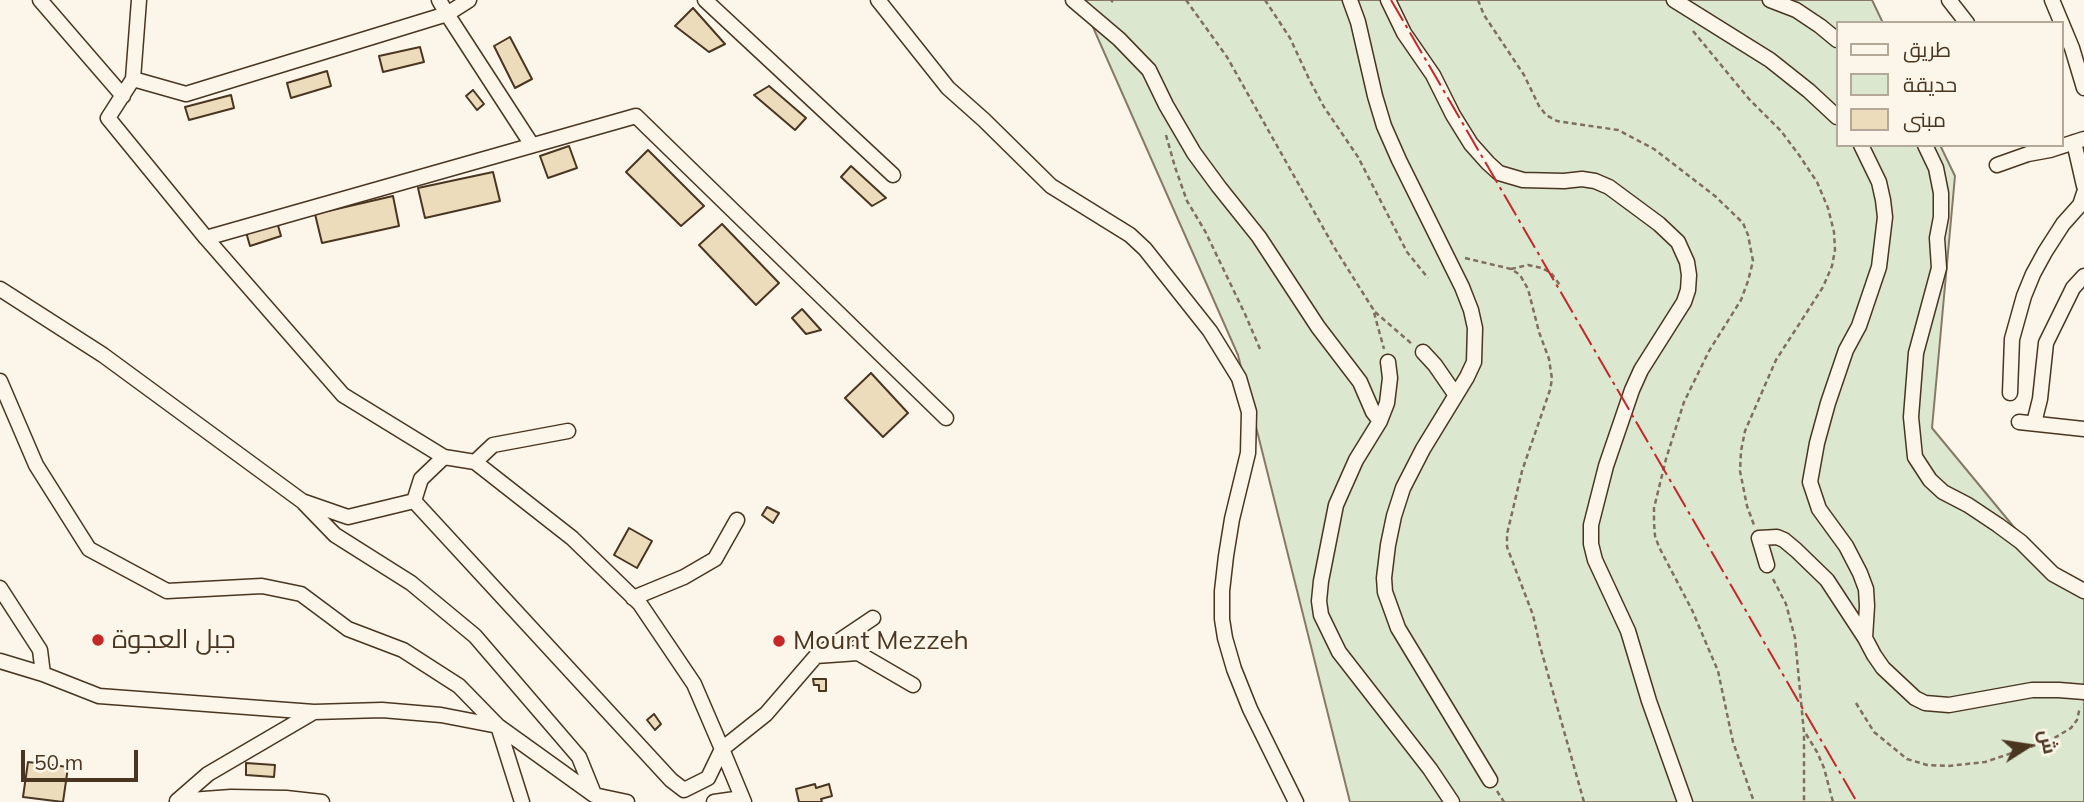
<!DOCTYPE html>
<html>
<head>
<meta charset="utf-8">
<style>
	body { margin:0 }
	#map { position:relative; width:2084px; height:802px; overflow:hidden; background:#fbf6e9; font-family:Mulish,Cairo,sans-serif }
	canvas { display:block }
	.legend { position:absolute; left:1836px; top:21px; width:228px; height:126px; box-sizing:border-box; background:#fbf6e9; border:2px solid #b4a999; margin:0; padding:9px 12px; list-style:none; font-size:21px; color:#4a3520 }
	.legend li { display:flex; align-items:center; gap:14px; height:35px }
	.legend b { width:35px; border:2px solid #b4a999 }
	.north { position:absolute; left:1993px; top:711px; width:70px; height:70px; -webkit-text-stroke:5px #fbf6e9; paint-order:stroke; rotate:78deg; font-size:19px; font-weight:700; line-height:28px; text-align:center; color:#4a3520 }
	.north::after { content:''; display:block; margin:auto; width:24px; height:32px; background:#4a3520; clip-path:polygon(50% 0,100% 100%,50% 72%,0 100%) }
	.scale { position:absolute; left:21px; top:750px; width:117px; height:32px; box-sizing:border-box; border:4px solid #4a3520; border-top:0; padding-left:9px; font-size:21px; line-height:24px; white-space:nowrap; color:#4a3520; -webkit-text-stroke:5px #fbf6e9; paint-order:stroke }
</style>
</head>
<body>
<div id="map">
<canvas width="2084" height="802"></canvas>
<ul class="legend">
<li><b style="height:9px;background:#fbf6e9"></b>طريق</li>
<li><b style="height:19px;background:#dce7d0"></b>حديقة</li>
<li><b style="height:19px;background:#ecdcbc"></b>مبنى</li>
</ul>
<div class="north">ش</div>
<div class="scale">50 m</div>
</div>
<script>
const c = document.querySelector('canvas').getContext('2d');
c.lineJoin = 'round';
function fillPath(path, color) { c.fillStyle = color; c.fill(path, 'evenodd'); }
const poly = rows => new Path2D(rows.map(r => 'M' + r).join(''));
function stroke(path, color, width, dash) { c.strokeStyle = color; c.lineWidth = width; c.lineCap = dash ? 'butt' : 'round'; c.setLineDash(dash || []); c.stroke(path); }
function label(font, color, halo, rows, align = 'center') {
  c.font = font + ' Mulish,Cairo,sans-serif'; c.lineWidth = 5; c.setLineDash([]); c.textBaseline = 'middle'; c.strokeStyle = halo; c.fillStyle = color; for (const [text, x, y, turn = 0] of rows) {
    c.save(); c.translate(x, y); c.rotate((+turn || 0) * Math.PI / 180); c.textAlign = isNaN(turn) ? turn : align; if (halo) c.strokeText(text, 0, 0); c.fillText(text, 0, 0); c.restore();
  }
}
const green = poly([
	[1081,0,1872,0,1883,23,1837,23,1837,145,1940,145,1955,176,1932,428,2061,584,2084,599,2084,802,1350,802,1238,355,1081,0]
]);
fillPath(green, '#dce7d0');
stroke(green, '#887966', 2);
const building = poly([
	[693,8,725,44,709,52,675,26,693,8],
	[510,37,532,79,515,88,494,46,510,37],
	[420,47,424,62,383,72,379,56,420,47],
	[327,71,331,86,291,98,287,83,327,71],
	[769,86,806,118,795,130,754,95,769,86],
	[473,90,484,104,477,110,466,96,473,90],
	[231,95,234,108,189,120,185,107,231,95],
	[569,146,577,168,548,178,540,156,569,146],
	[648,150,704,206,681,226,626,172,648,150],
	[851,166,886,198,872,206,841,177,851,166],
	[493,172,500,201,425,218,418,188,493,172],
	[393,196,399,226,322,243,315,214,393,196],
	[277,222,281,236,250,246,246,232,277,222],
	[722,224,779,283,756,305,699,245,722,224],
	[802,309,821,330,806,334,792,318,802,309],
	[871,373,908,413,883,437,845,398,871,373],
	[767,507,779,513,773,523,762,515,767,507],
	[629,528,652,541,637,568,614,555,629,528],
	[813,679,826,679,826,691,819,691,819,685,814,685,813,679],
	[654,714,661,724,655,730,647,720,654,714],
	[28,762,68,767,63,802,23,797,28,762],
	[246,763,275,765,274,777,246,775,246,763],
	[815,784,816,788,829,784,832,796,821,799,822,802,799,802,796,789,815,784]
]);
fillPath(building, '#ecdcbc');
stroke(building, '#4a3520', 2);
const minor = poly([
	[40,0,123,96],
	[139,0,133,79,108,118,206,238],
	[439,0,447,14,469,0],
	[705,0,893,175],
	[878,0,948,88,984,120,1051,186,1130,235,1145,249,1210,331,1239,378,1249,412,1248,453,1232,519,1226,556,1222,591,1222,619,1225,638,1234,669,1250,709,1296,802],
	[1073,0,1119,39,1149,70,1166,105,1194,153,1219,187,1259,237,1318,327,1360,382,1373,412,1380,421],
	[1350,0,1358,22,1375,96,1384,126,1399,160,1462,287,1471,310,1475,328,1474,362,1467,377,1423,449,1403,488,1394,516,1388,545,1384,578,1385,592,1398,628,1490,780],
	[1388,0,1404,33,1433,75,1453,115,1471,144,1488,163,1499,173,1523,180,1564,181,1582,179,1595,181,1609,187,1659,224,1678,242,1687,262,1689,275,1688,290,1684,302,1641,370,1632,390,1606,466,1591,525,1591,544,1595,560,1628,631,1649,701,1685,802],
	[1674,0,1770,60,1809,91,1837,117],
	[1770,0,1796,10,1820,26,1837,40],
	[1949,0,1967,23],
	[2052,0,2072,48,2084,88],
	[133,79,186,94,447,14,532,145],
	[2074,142,2084,186],
	[1861,145,1879,182,1883,200,1885,217,1879,267,1859,326,1846,350,1828,403,1817,443,1810,482,1819,509,1846,546,1860,573,1866,589,1867,606,1865,638],
	[1925,145,1936,168,1941,193,1941,217,1937,238,1939,268,1916,353,1911,417,1915,457,1930,480,1943,492,1968,505,1998,525,2021,542,2053,574,2084,591],
	[1997,165,2028,154,2050,150,2084,139],
	[0,289,103,355,302,501,348,517,414,501],
	[1423,352,1435,365,1455,394],
	[1388,362,1390,378,1387,403,1380,421,1356,460,1336,505,1321,581,1319,601,1321,615,1339,652,1430,769,1452,802],
	[0,381,36,465,89,549,167,591,262,586,301,594,348,629,403,650,459,686,498,726,594,795,627,802],
	[2010,393,2012,339,2024,296,2033,274,2045,252,2063,224,2080,205,2084,193],
	[2019,422,2084,429],
	[2034,423,2040,399,2046,343,2073,288,2084,276],
	[444,457,343,395,206,238,636,116,946,418],
	[475,462,493,445,568,431],
	[304,503,335,535,411,583,475,636,579,757,594,794],
	[1767,565,1759,538,1777,537,1784,540,1796,550,1827,580,1865,638,1874,655,1883,668,1915,698,1925,703,1949,705,2032,690,2059,690,2084,692],
	[0,588,40,650,43,674],
	[633,598,684,577,715,559,737,520],
	[818,655,873,618],
	[0,661,43,674,99,696,314,712],
	[177,801,208,774,314,712,382,710,441,715,498,726,522,802],
	[177,801,231,797,286,798,322,802],
	[714,802,742,798],
	[744,802,722,749,694,684,640,604,572,538,475,462,444,457,421,479,414,501,671,780,684,790,708,778,722,749,766,714,816,656,858,653,913,685]
]);
stroke(minor, '#4a3520', 17);
stroke(poly([
	[1111,0,1113,2],
	[1186,0,1227,57,1334,247,1373,309,1384,349],
	[1265,0,1290,38,1310,81,1324,107,1358,157,1407,252,1428,278],
	[1478,0,1484,15,1524,75,1539,106,1546,115,1557,121,1618,130,1654,149,1715,196,1743,223,1748,235,1753,261,1748,281,1741,300,1709,351,1684,402,1666,459,1654,508,1654,523,1655,536,1659,547,1692,610,1718,671,1733,742,1754,802],
	[1693,31,1749,99,1781,131,1799,155,1817,182,1828,208,1834,232,1835,250,1832,266,1823,287,1776,360,1745,431,1741,451,1740,471,1747,506,1754,525],
	[1166,135,1175,167,1187,201,1205,231,1245,314,1260,349],
	[1465,258,1511,269,1520,275,1528,289,1539,332,1549,359,1552,379,1550,390,1522,471,1507,534,1507,547,1533,615,1540,646,1584,802],
	[1511,269,1528,265,1542,268,1551,273,1560,285],
	[1375,312,1412,344],
	[1773,579,1786,604,1795,638,1804,733,1804,802],
	[1856,703,1874,732,1907,759,1927,765,1948,766,1985,762,2051,740,2071,728,2077,720,2080,707],
	[1806,734,1817,752,1824,768,1833,802],
	[1497,791,1504,802]
]), '#7f6f5c', 2.5, [5, 3.5]);
stroke(minor, '#fbf6e9', 14);
stroke(poly([
	[1391,0,1857,802]
]), '#c62828', 2, [24, 5, 3.5, 5]);
for (const [x, y, r, color] of [
	[98,640,7,"#c62828"],
	[779,641,7,"#c62828"]
]) { const dot = new Path2D(); dot.arc(x, y, r, 0, 2 * Math.PI); c.fillStyle = color; c.fill(dot); stroke(dot, '#fbf6e9', 2.5); }
label('26px', '#4a3520', '#fbf6e9', [
	["جبل العجوة",112,640],
	["Mount Mezzeh",793,641]
], 'left');
</script>
</body>
</html>
